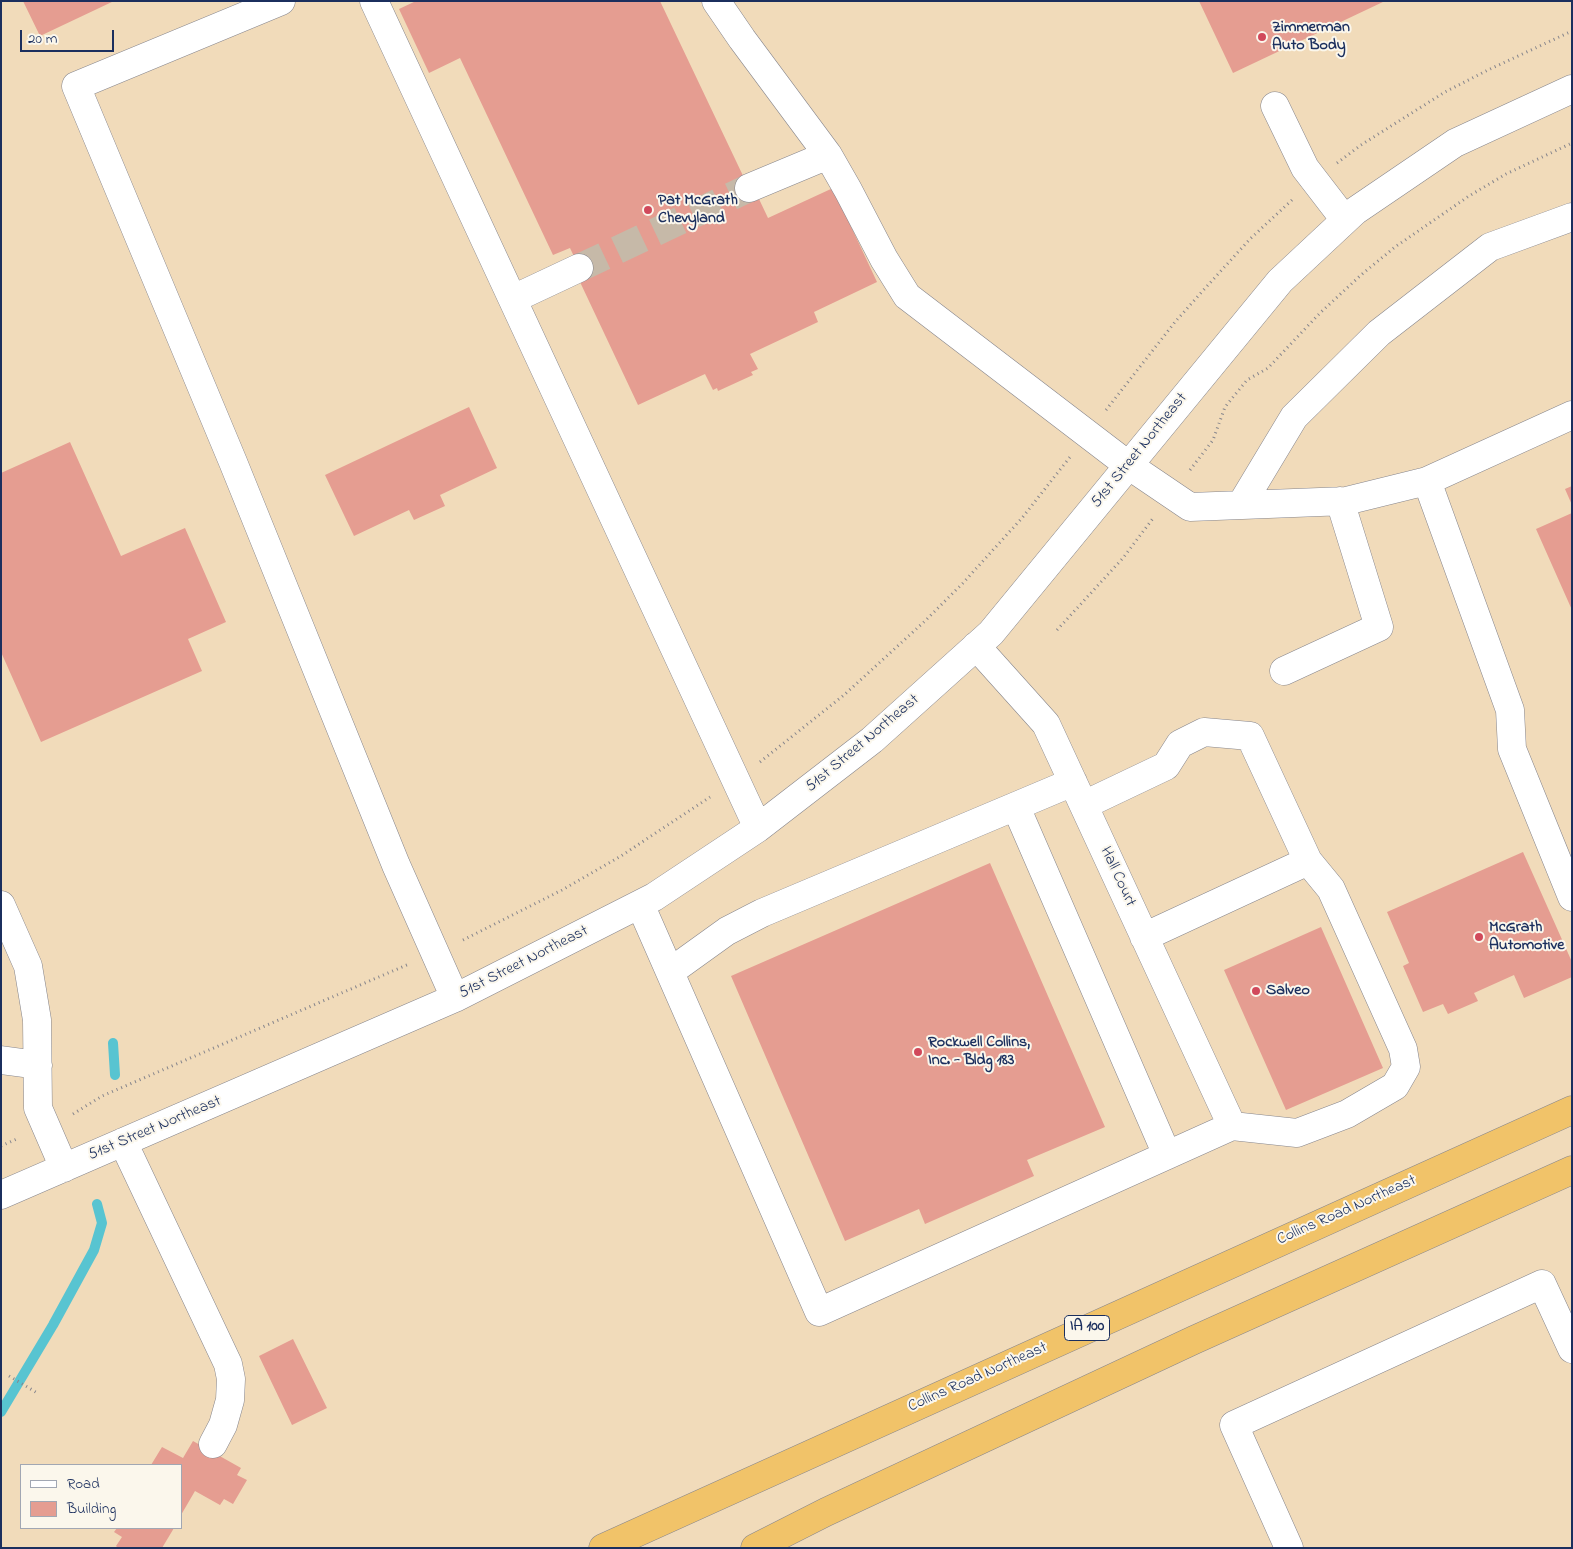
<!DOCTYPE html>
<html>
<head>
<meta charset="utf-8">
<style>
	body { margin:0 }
	#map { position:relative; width:1573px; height:1549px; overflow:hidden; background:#f1dbba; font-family:"Indie Flower",sans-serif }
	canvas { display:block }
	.frame { position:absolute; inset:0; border:2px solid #1b2f5e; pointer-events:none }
	.legend { position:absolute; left:20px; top:1464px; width:162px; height:65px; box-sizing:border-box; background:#fbf7ec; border:1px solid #a1a7b3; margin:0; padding:6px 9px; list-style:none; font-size:15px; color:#1b2f5e }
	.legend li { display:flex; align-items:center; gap:10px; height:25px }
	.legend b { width:25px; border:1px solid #a1a7b3 }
	.scale { position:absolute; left:20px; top:30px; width:94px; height:22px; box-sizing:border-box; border:2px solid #1b2f5e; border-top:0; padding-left:6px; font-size:15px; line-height:18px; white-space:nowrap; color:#1b2f5e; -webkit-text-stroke:4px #fbf7ec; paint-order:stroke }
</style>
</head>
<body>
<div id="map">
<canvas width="1573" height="1549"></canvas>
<div class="frame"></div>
<ul class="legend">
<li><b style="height:6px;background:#fff"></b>Road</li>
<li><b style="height:14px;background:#e59d91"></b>Building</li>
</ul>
<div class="scale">20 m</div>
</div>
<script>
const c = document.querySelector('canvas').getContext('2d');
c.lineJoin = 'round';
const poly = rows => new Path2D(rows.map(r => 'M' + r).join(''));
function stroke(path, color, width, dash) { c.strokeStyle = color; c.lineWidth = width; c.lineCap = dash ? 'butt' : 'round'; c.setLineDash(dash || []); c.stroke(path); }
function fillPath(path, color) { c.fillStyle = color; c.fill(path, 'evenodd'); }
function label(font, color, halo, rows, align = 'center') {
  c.font = font + ' "Indie Flower",sans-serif'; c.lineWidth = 4; c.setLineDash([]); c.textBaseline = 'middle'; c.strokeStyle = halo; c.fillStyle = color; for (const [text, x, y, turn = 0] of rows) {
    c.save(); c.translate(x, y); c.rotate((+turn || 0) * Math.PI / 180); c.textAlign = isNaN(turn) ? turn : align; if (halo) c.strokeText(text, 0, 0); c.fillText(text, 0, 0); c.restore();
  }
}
stroke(poly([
	[113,1043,115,1075],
	[1,1412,53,1325,94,1250,102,1223,97,1204]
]), '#58c4d1', 10);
fillPath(poly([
	[23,1,114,1,40,36],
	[416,1,660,1,755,201,759,199,768,218,833,188,877,282,814,312,818,322,750,354,758,369,751,372,753,375,718,391,717,388,713,390,705,374,638,405,580,282,585,280,570,248,553,255,460,58,429,73,399,9],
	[1199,1,1385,1,1233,73],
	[469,407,497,468,440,495,445,506,414,520,409,510,354,536,325,475],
	[70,442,121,556,185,528,226,622,188,639,202,671,41,742,1,652,1,473],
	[1572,486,1572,505,1565,489],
	[1572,513,1572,610,1536,529],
	[1523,852,1572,962,1572,977,1524,998,1514,975,1474,993,1478,1001,1448,1014,1443,1004,1423,1012,1403,966,1409,963,1387,912],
	[990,863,1105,1127,1027,1160,1034,1176,925,1224,919,1209,845,1241,731,976],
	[1321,927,1383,1068,1286,1110,1224,970],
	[293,1339,327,1408,292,1425,259,1356],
	[193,1441,241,1468,237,1475,247,1480,233,1504,224,1499,220,1505,195,1491,181,1515,181,1465,151,1465,162,1447,183,1458],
	[117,1528,174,1528,162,1548,118,1548,116,1546,122,1537,114,1532]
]), '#e59d91');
stroke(poly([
	[579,268,749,188]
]), '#c6b9a8', 28, [28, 14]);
const minor = poly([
	[281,1,76,86,233,462,396,865,455,998],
	[374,1,758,828],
	[716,1,742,39,828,155,848,190,884,259,907,296,1128,465,1190,507,1346,501,1427,481,1572,415],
	[1275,106,1305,168,1345,220],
	[749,188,828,155],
	[513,299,579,268],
	[1427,481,1510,710,1512,749,1572,897],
	[1241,505,1294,417,1379,333,1490,247,1572,217],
	[976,646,1046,724,1232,1126],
	[1284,671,1379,627,1340,501],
	[1084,805,1166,766,1180,744,1204,732,1250,736,1308,861,1144,937],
	[1016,807,1167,1155],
	[640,904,819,1312,1232,1126,1297,1133,1347,1114,1395,1086,1406,1067,1403,1049,1331,889,1308,861],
	[1,905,28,966,37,1020,38,1108,64,1168],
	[670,972,727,931,762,913,1073,782],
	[1,1060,38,1065],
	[123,1142,228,1364,231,1379,230,1400,223,1425,213,1444],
	[1,1195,455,998,654,897,758,828,872,740,991,633,1280,281,1355,211,1455,143,1572,89],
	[1289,1548,1234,1425,1542,1284,1572,1349]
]);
const highway = poly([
	[603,1548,1572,1110],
	[755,1548,826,1512,1194,1340,1572,1170]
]);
stroke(minor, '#86858c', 29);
stroke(highway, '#86858c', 29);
stroke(poly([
	[1337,163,1361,145,1445,92,1488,70,1572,31],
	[1106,410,1175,322,1199,295,1250,239,1292,200],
	[1190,470,1213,440,1225,407,1247,380,1268,368,1320,313,1361,275,1395,247,1469,196,1506,174,1572,143],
	[1057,630,1123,558,1154,517],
	[760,762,844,695,925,621,963,583,1022,518,1070,457],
	[463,940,562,890,621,856,710,797],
	[73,1114,102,1096,409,964],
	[1,1146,19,1138],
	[9,1376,39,1394]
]), '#86858c', 3, [1, 4]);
stroke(minor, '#fff', 28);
stroke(highway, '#f1c369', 28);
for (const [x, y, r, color] of [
	[1262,37,5,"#d1495b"],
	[648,210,5,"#d1495b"],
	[1479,937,5,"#d1495b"],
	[1256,991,5,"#d1495b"],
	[918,1052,5,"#d1495b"]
]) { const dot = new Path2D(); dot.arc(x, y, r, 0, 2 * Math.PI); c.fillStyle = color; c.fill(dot); stroke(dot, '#fbf7ec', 2); }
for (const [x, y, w] of [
	[1087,1328,45]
]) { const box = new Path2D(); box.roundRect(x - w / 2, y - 12.5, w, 25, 4); c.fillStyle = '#fbf7ec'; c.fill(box); stroke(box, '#1b2f5e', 1); }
label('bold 15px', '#1b2f5e', null, [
	["IA 100",1087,1328]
]);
label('bold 16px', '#1b2f5e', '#fbf7ec', [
	["Zimmerman",1272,28],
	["Auto Body",1272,46],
	["Pat McGrath",658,201],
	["Chevyland",658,219],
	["McGrath",1489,928],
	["Automotive",1489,946],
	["Salveo",1266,991],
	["Rockwell Collins,",928,1043],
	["Inc. - Bldg 183",928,1061]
], 'left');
label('16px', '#1b2f5e', '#fbf7ec', [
	["51st Street Northeast",1140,451,-51],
	["51st Street Northeast",863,744,-40],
	["Hall Court",1117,877,65],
	["51st Street Northeast",524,963,-27],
	["51st Street Northeast",155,1129,-23],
	["Collins Road Northeast",1347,1211,-24],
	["Collins Road Northeast",978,1378,-24]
]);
</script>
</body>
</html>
